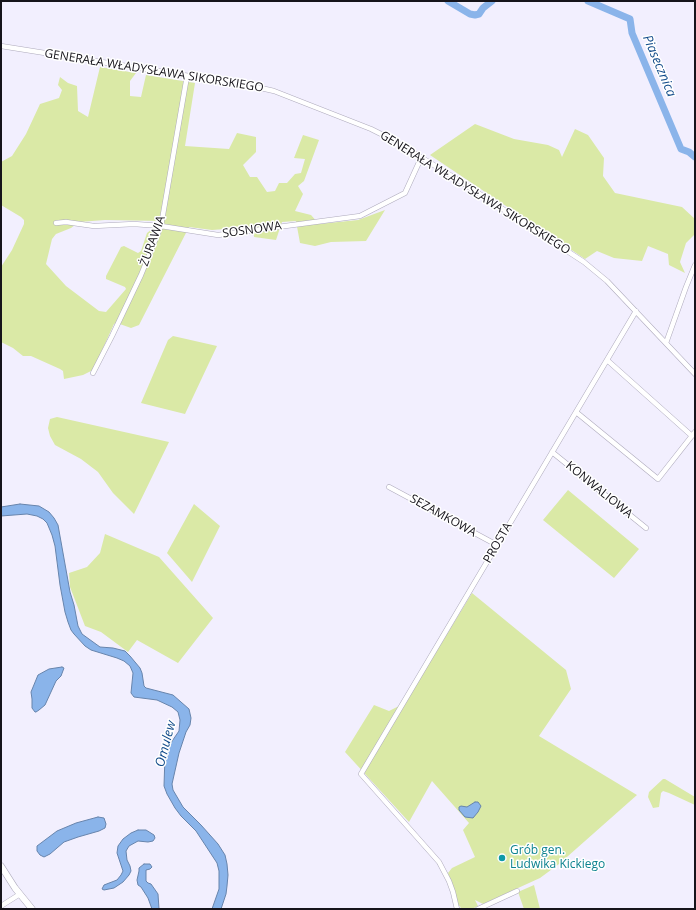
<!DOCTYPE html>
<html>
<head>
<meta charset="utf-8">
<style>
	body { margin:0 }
	#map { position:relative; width:696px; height:910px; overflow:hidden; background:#f2effe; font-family:"Open Sans",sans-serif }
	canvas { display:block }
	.frame { position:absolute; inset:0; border:2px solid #16141b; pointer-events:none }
</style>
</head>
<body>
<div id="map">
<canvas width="696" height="910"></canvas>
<div class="frame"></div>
</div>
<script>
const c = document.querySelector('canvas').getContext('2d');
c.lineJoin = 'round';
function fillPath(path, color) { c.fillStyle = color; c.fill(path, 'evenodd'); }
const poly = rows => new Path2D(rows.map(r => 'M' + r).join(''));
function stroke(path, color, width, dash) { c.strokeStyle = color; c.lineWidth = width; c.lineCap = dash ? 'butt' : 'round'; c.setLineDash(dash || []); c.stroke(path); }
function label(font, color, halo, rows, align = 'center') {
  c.font = font + ' "Open Sans",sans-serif'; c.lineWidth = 3; c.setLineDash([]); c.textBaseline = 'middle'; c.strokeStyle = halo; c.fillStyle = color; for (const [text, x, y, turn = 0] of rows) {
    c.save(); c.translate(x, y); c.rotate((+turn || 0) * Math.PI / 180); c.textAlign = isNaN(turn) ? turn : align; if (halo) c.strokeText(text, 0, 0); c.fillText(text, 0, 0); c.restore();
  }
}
fillPath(poly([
	[100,67,136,73,130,81,130,96,141,97,146,75,195,83,185,146,229,149,237,133,256,137,256,152,243,165,250,177,257,177,267,192,275,191,279,183,287,183,295,174,301,173,305,159,294,158,303,135,319,140,304,181,298,186,303,194,295,211,311,215,319,224,358,220,385,210,366,241,331,242,315,246,300,243,296,221,282,222,276,240,254,237,253,227,212,230,189,227,139,325,131,328,117,323,114,324,93,370,83,375,64,379,63,371,60,369,31,356,23,356,13,348,1,342,1,267,12,250,24,224,24,220,21,217,1,205,1,162,12,156,26,134,40,104,59,98,62,90,58,85,60,77,68,83,77,86,78,111,88,117],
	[105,220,162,221,147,233,141,251,138,253,124,246,121,247,106,276,106,279,125,287,126,289,106,312,99,311,66,286,46,264,52,239,56,234,71,228,79,222],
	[475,124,514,139,548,145,559,150,562,157,575,129,588,135,604,158,603,176,615,193,682,207,695,219,695,234,686,243,680,262,685,273,669,265,668,254,648,246,642,261,614,258,597,251,585,259,430,155],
	[173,336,217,346,185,414,141,403,168,340],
	[57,417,169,442,134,514,113,493,98,472,81,459,55,445,50,436,48,428,50,419],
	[568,490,639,549,614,578,543,520],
	[194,504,220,526,192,582,167,553],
	[105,534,159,557,213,618,178,663,137,640,128,652,101,632,85,626,70,587,69,573,87,567,100,553],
	[472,593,566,670,571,689,539,736,637,795,559,864,540,878,483,904,475,900,478,906,472,909,461,909,460,906,458,906,454,891,448,873,452,868,475,857,463,830,469,823,432,781,409,822,345,752,374,705,389,711,405,703],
	[663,779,665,779,695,797,695,805,669,793,663,791,661,793,659,807,653,808,648,797,649,792],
	[534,885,540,909,524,909,518,892]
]), '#dae9a6');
const water = poly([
	[20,504,39,506,49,512,54,518,58,525,70,592,74,605,78,626,82,634,100,647,113,648,125,651,130,656,140,668,142,673,144,686,146,688,173,695,189,709,191,718,190,725,186,732,179,753,172,784,173,790,183,807,201,825,218,844,225,855,227,864,228,875,227,886,226,894,221,909,212,909,219,889,219,871,217,863,196,831,181,816,175,808,167,794,164,786,165,755,166,750,179,731,180,720,178,712,172,707,157,700,134,697,131,693,133,673,130,666,124,661,117,658,91,650,85,646,74,634,71,630,68,622,65,612,60,585,55,546,52,535,47,523,43,519,37,516,27,514,1,516,1,507,20,504],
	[62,667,64,668,61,676,56,681,45,705,39,710,36,712,35,712,32,708,32,699,31,692,38,675,49,669,62,667],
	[475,802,478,802,481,806,478,812,473,818,465,817,459,810,459,807,461,806,467,807,475,802],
	[98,817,104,818,106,824,105,828,99,831,78,837,64,842,50,854,44,857,40,855,37,851,37,846,57,831,76,823,98,817],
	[138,830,146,830,154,835,155,838,153,841,148,842,138,841,129,846,126,851,127,860,130,866,131,871,129,875,123,882,114,888,104,890,102,889,104,885,117,880,121,875,123,871,117,853,118,846,123,839,131,833,138,830],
	[144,864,150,864,152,867,150,869,146,870,146,881,148,883,151,884,158,894,159,909,152,909,148,898,141,887,138,885,137,880,139,871,139,868,144,864]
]);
fillPath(water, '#8ab4ea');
stroke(water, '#6784ac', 1);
stroke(poly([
	[448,1,470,14,475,15,479,14,483,8,492,1],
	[588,1,630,19,632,33,681,149,689,152,695,157]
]), '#8ab4ea', 7);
const minor = poly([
	[1,46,252,86,274,91,371,129,391,139,455,178,584,262,607,281,695,374],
	[56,223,66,222,94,226,134,224,161,226,218,235,360,216,405,193,421,158],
	[666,343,686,287,695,265],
	[607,360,692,436],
	[93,373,112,336,141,275,161,226,187,76],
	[576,412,658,479,695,432],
	[552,452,646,528],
	[389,487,497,545],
	[1,906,20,894],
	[457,909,453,892,449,881,439,862,361,774,636,311],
	[478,909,517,891]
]);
const tertiary = poly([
	[1,866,15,888,32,909]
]);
stroke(minor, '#aeaabc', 5.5);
stroke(tertiary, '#aeaabc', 7);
stroke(minor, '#fff', 4.5);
stroke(tertiary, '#fff', 6);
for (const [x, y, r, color] of [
	[502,858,4,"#0f9aa8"]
]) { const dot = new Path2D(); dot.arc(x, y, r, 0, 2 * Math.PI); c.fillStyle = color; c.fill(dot); stroke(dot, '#fff', 1.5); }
label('12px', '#16141b', '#fff', [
	["GENERAŁA WŁADYSŁAWA SIKORSKIEGO",154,71,9],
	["GENERAŁA WŁADYSŁAWA SIKORSKIEGO",475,193,32],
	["SOSNOWA",252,230,-8],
	["ŻURAWIA",153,241,-70],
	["KONWALIOWA",599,490,39],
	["SEZAMKOWA",443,516,29],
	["PROSTA",498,543,-60]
]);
label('12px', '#0d838f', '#fff', [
	["Grób gen.",510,851],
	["Ludwika Kickiego",510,865]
], 'left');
label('italic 13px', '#104a89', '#fff', [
	["Piasecznica",659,66,67],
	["Omulew",166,744,-75]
]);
</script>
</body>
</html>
